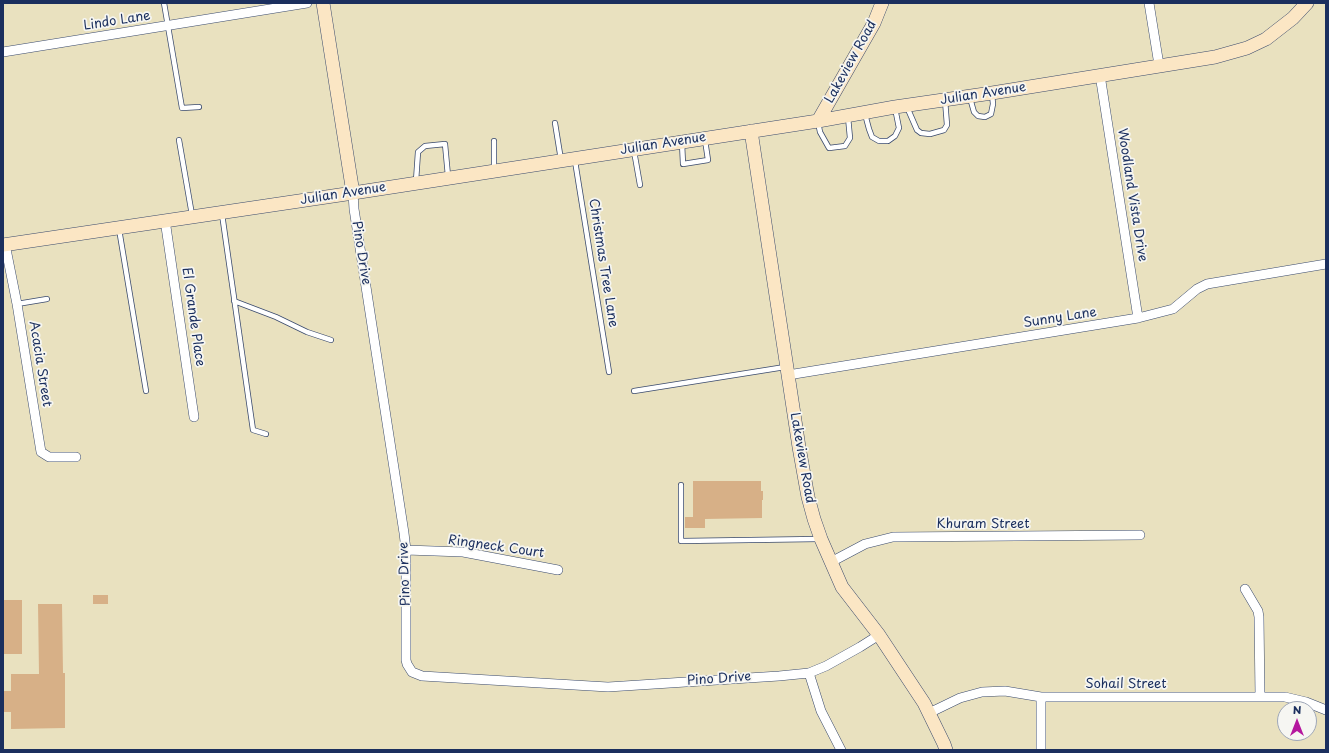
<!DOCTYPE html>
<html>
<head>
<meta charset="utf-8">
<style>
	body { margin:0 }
	#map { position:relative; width:1329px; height:753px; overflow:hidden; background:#e9e1bf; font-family:"Playpen Sans",sans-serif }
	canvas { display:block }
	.frame { position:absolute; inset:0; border:4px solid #1b2f5e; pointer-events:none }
	.north { position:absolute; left:1277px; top:701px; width:40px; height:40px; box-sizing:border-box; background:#f6f6f2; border:1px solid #9ea6b7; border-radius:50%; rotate:0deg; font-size:11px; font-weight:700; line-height:16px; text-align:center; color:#1b2f5e }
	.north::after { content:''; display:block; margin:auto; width:14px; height:18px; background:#b5179e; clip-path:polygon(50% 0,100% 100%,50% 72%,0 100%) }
</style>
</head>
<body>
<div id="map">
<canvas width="1329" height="753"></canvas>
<div class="frame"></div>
<div class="north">N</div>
</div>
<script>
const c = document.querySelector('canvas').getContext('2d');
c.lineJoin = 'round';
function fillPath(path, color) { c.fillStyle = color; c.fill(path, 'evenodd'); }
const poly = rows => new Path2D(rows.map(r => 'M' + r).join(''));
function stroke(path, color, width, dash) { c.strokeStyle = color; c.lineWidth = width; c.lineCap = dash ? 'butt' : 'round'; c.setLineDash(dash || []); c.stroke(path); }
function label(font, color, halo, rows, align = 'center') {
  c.font = font + ' "Playpen Sans",sans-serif'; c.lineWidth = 3.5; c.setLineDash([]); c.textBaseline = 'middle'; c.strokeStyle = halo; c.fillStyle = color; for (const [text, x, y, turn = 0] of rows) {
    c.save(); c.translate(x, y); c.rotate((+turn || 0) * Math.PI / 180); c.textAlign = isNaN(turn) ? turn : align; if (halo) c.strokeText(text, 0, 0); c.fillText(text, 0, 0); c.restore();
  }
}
fillPath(poly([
	[693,481,761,481,761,491,763,491,763,500,762,500,762,518,705,519,705,528,685,528,685,517,693,517],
	[93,595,108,595,108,604,93,604],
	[3,600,22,600,22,654,3,654],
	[38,604,62,604,63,673,65,673,65,728,11,729,11,712,3,712,3,691,11,691,11,674,39,674]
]), '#d7b087');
const lane = poly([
	[164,3,182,108,199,107],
	[970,98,974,112,978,116,985,117,991,114,993,104,992,94],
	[907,107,917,130,921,133,930,134,944,130,947,125,945,100],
	[865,114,869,129,872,137,879,141,888,141,895,136,899,128,895,108],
	[818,122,820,132,829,148,845,146,850,138,848,117],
	[555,123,561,160],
	[179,140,192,215],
	[494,141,494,169],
	[682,143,683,164,708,160,705,140],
	[634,151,640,185],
	[575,161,609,372],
	[416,181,418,152,425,146,445,144,448,176],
	[222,214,253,430,266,434],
	[119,229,146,391],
	[234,301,276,317,307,332,331,340],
	[17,304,47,299],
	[634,391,785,367],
	[681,485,681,541,819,539]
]);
const street = poly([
	[1149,3,1159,65],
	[3,52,307,3],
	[1100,75,1138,318],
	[353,193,354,209,404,533,406,550,406,660,407,664,412,672,422,676,608,687,779,676,809,673,826,666,860,647,879,635],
	[165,220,194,417],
	[5,244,17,304,41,452,49,457,76,457],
	[788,375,1138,318,1173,309,1197,289,1207,284,1326,264],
	[406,550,463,552,558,570],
	[831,562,865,544,893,537,1140,535],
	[1245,589,1258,611,1259,617,1260,697],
	[809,673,821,711,841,750],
	[1041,697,1041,750],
	[929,713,960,698,982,692,1005,691,1041,697,1285,697,1306,702,1326,710]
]);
const secondary = poly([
	[323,3,353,193],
	[818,121,874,23,882,3],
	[751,131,799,447,808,497,814,519,821,539,842,587,879,635,924,703,944,744,946,750],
	[3,245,353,193,818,121,895,107,992,93,1215,57,1247,48,1266,39,1293,18,1307,3]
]);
stroke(lane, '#3a4a6d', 6);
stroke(street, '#3a4a6d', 10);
stroke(secondary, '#3a4a6d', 14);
stroke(lane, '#fff', 4.5);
stroke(street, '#fff', 9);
stroke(secondary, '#fbe6c4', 13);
label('13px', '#1b2f5e', '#f6f6f2', [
	["Lindo Lane",117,21,-9],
	["Lakeview Road",851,62,-61],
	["Julian Avenue",983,94,-9],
	["Julian Avenue",663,144,-9],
	["Julian Avenue",343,194,-9],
	["Woodland Vista Drive",1132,195,81],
	["Pino Drive",361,253,81],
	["Christmas Tree Lane",603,263,81],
	["El Grande Place",193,317,82],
	["Sunny Lane",1060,318,-9],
	["Acacia Street",40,364,81],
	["Lakeview Road",802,458,80],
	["Khuram Street",983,524],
	["Ringneck Court",496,547,8],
	["Pino Drive",405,574,-92],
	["Pino Drive",719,679,-4],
	["Sohail Street",1126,684]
]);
</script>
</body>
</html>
